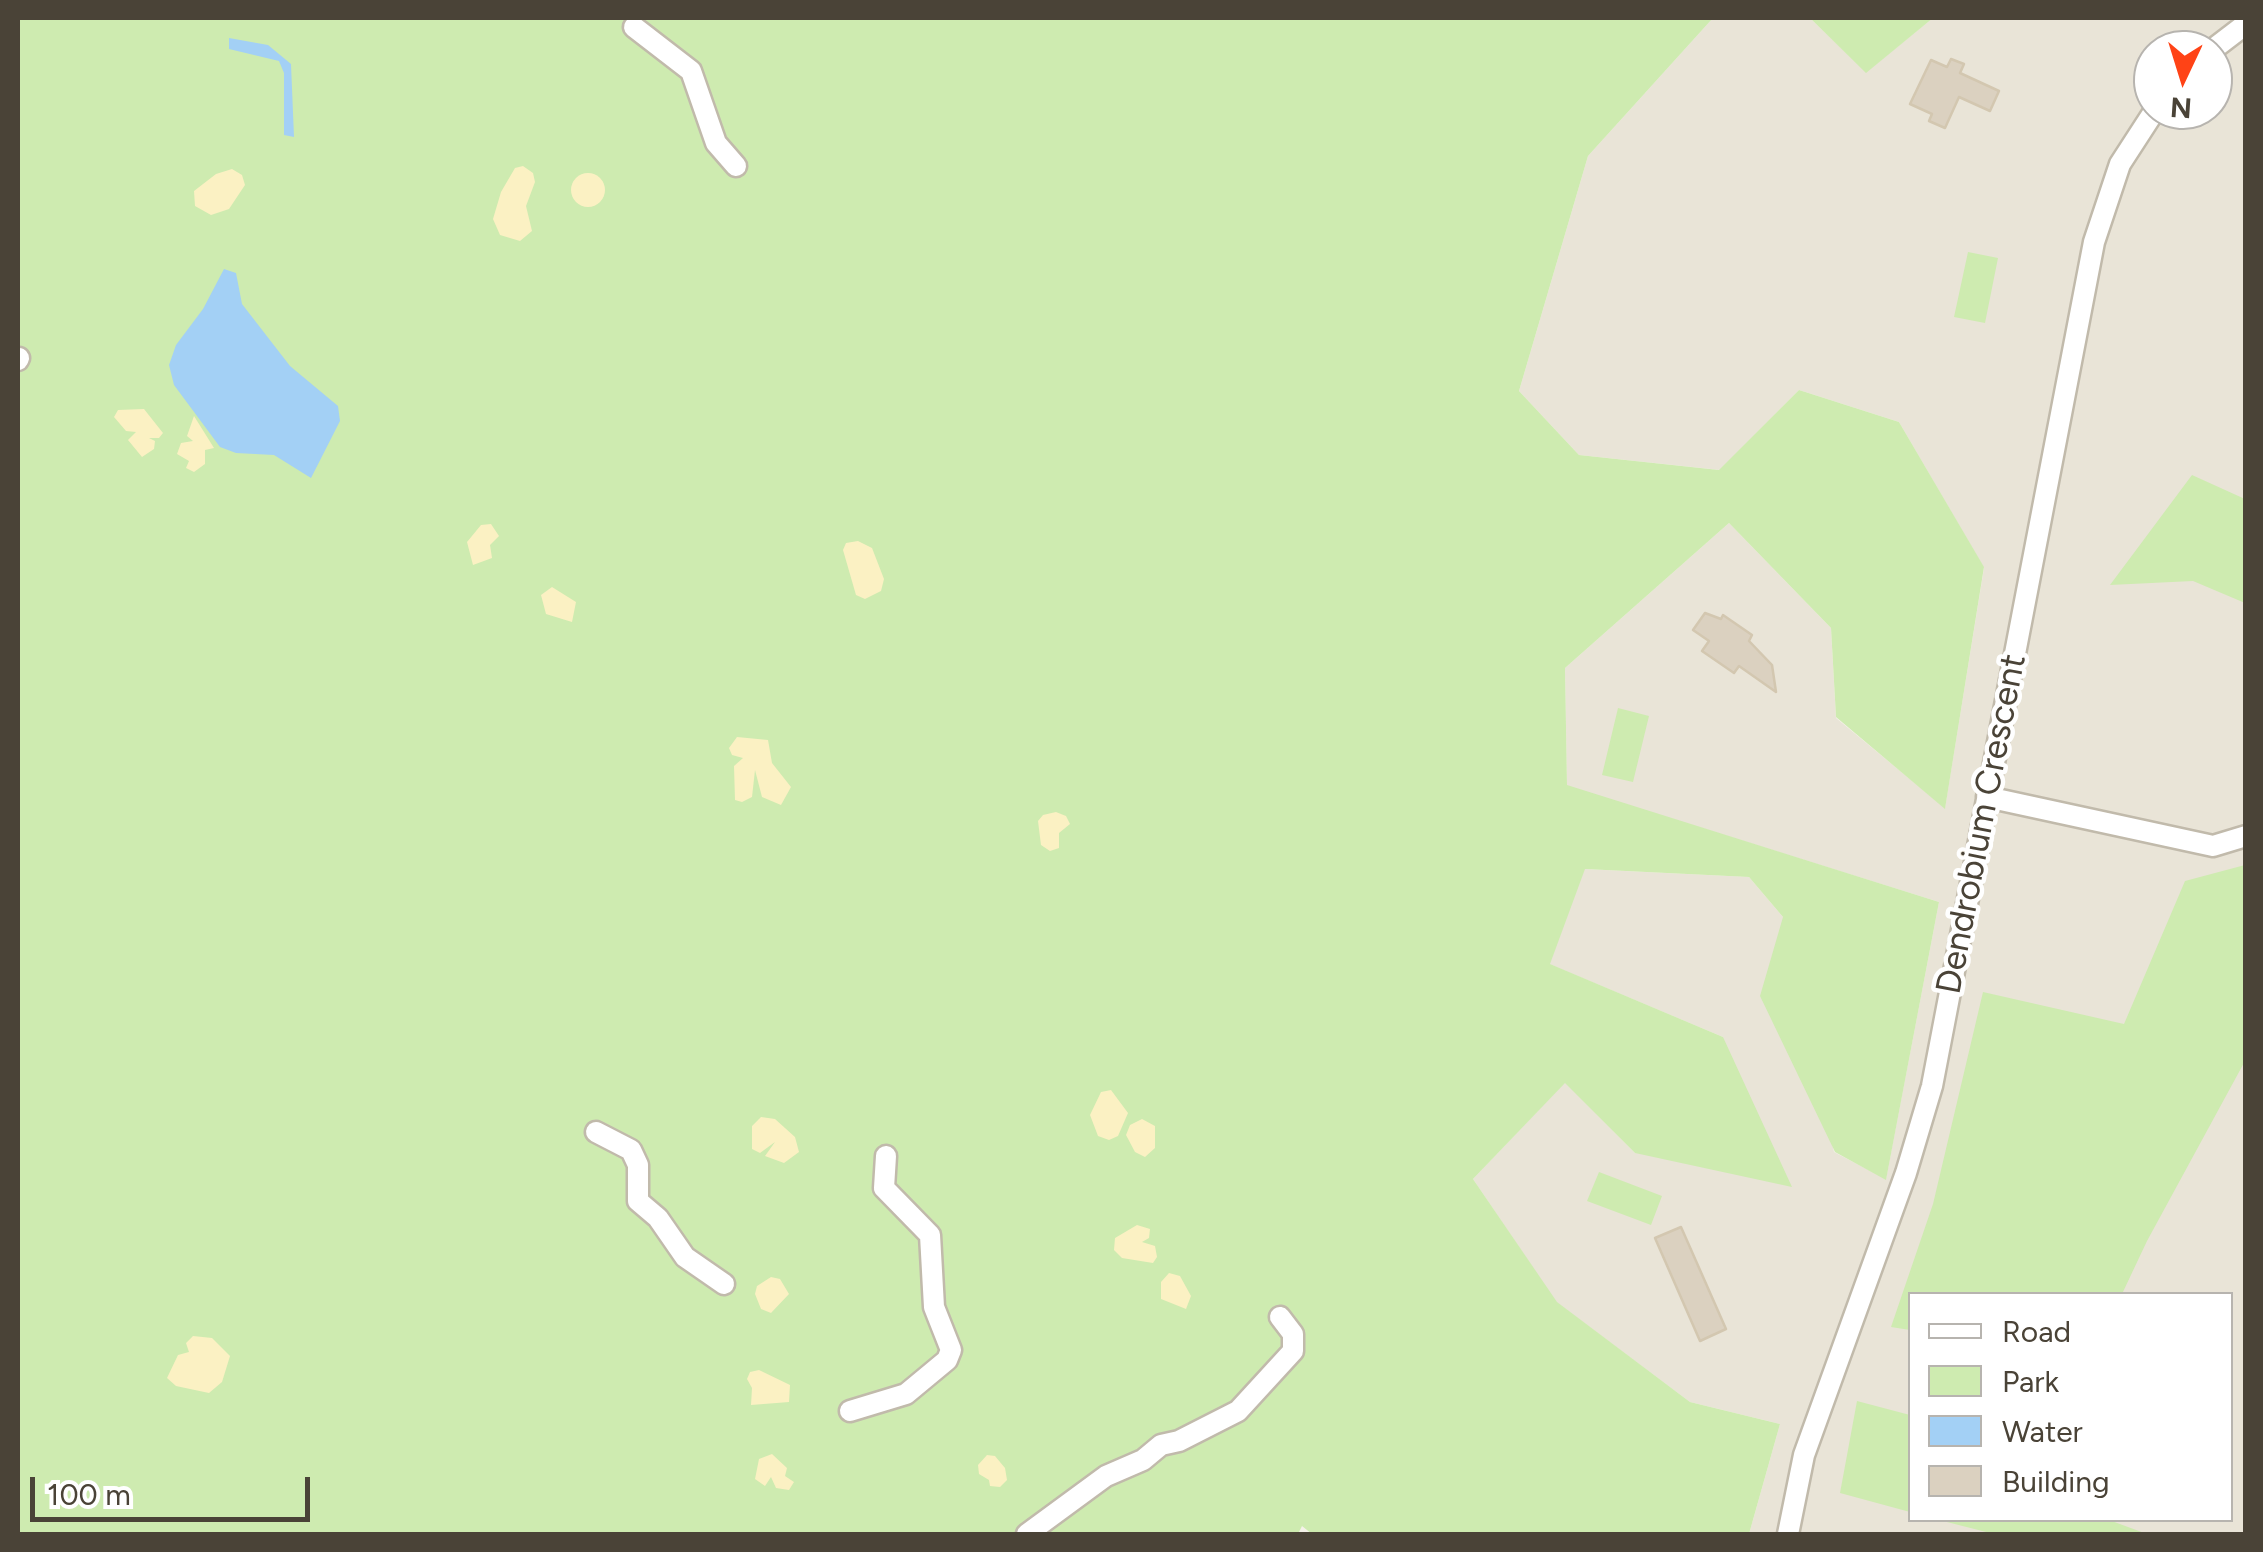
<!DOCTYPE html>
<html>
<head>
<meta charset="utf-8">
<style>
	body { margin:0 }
	#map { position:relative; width:2263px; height:1552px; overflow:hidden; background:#f5f2e9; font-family:Figtree,sans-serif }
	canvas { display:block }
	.frame { position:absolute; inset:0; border:20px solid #4a4337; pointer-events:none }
	.legend { position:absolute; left:1908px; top:1292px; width:325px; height:230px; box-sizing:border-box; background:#fff; border:2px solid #b7b4af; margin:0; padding:12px 18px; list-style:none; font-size:30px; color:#4a4337 }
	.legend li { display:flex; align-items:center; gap:20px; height:50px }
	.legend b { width:50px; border:2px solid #b7b4af }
	.north { position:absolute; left:2133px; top:30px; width:100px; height:100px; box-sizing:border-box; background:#fff; border:2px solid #b7b4af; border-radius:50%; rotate:184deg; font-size:28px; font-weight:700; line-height:40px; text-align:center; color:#4a4337 }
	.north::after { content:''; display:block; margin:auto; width:35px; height:45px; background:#ff4316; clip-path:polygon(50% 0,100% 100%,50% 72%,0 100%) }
	.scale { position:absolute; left:30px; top:1477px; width:280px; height:45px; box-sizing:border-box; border:5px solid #4a4337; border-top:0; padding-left:12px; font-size:30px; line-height:35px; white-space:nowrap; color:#4a4337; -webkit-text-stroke:8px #fff; paint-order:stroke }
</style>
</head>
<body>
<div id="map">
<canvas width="2263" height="1552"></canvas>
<div class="frame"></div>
<ul class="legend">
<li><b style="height:12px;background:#fff"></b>Road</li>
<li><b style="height:28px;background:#ceebb0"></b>Park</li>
<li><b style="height:28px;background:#a3d0f5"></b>Water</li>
<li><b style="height:28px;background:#dbd1c0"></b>Building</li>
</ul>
<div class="north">N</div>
<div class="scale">100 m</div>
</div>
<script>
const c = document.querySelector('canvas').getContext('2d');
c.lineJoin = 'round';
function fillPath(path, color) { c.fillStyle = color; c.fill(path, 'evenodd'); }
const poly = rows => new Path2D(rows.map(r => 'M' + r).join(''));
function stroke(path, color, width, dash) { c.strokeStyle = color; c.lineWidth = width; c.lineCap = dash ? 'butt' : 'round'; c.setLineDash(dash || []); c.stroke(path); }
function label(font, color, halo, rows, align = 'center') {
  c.font = font + ' Figtree,sans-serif'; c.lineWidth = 9; c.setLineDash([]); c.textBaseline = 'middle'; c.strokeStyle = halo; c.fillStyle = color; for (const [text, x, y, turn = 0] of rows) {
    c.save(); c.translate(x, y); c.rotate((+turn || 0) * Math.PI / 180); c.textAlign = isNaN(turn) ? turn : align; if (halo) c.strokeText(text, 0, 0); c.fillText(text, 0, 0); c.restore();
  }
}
fillPath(poly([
	[1713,18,1810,18,1866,72,1933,18,2245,18,2245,1534,1749,1534,1780,1424,1690,1402,1556,1302,1473,1179,1565,1082,1635,1153,1723,1037,1549,964,1584,869,1749,877,1783,917,1834,1152,1886,1179,1939,902,1567,786,1565,668,1729,523,1831,628,1836,718,1945,808,1984,568,1899,422,1799,390,1720,470,1579,455,1519,391,1588,156],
	[2153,50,2213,50,2213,110,2153,110],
	[1910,1294,2230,1294,2230,1520,1910,1520]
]), '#e9e4d7');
fillPath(poly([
	[18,18,1713,18,1588,156,1519,391,1579,455,1719,470,1799,390,1899,422,1984,567,1945,809,1836,717,1831,628,1729,523,1565,668,1567,785,1939,902,1886,1180,1835,1152,1760,996,1783,917,1749,877,1585,869,1550,964,1723,1037,1792,1187,1635,1153,1565,1083,1473,1179,1557,1302,1690,1402,1780,1424,1749,1534,1312,1534,1302,1526,1298,1534,18,1534],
	[1810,18,1933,18,1866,73],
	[1968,252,1998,258,1985,323,1954,317],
	[2192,475,2245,499,2245,603,2193,581,2110,585],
	[1618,708,1649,716,1633,782,1602,775],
	[2245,865,2245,1061,2147,1241,2122,1294,1910,1294,1910,1330,1891,1327,1933,1204,1983,992,2124,1024,2185,881],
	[1599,1172,1662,1196,1651,1225,1587,1201],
	[1857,1401,1910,1415,1910,1512,1840,1493],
	[1939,1520,2109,1520,2147,1534,1994,1534]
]), '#ceebb0');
fillPath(poly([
	[523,166,533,173,535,182,526,206,532,231,520,241,500,235,493,219,501,192,515,168],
	[232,169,242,175,245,185,229,209,211,215,195,206,194,191,216,174],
	'571 190a17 17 0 1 1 34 0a17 17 0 1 1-34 0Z',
	[144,409,163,433,159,438,149,438,155,441,154,449,142,457,128,440,136,432,126,431,114,417,118,410],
	[194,416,214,448,205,450,205,464,194,472,186,468,189,461,177,454,181,443,193,441,187,436],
	[491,524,499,536,490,545,492,558,473,565,467,542,481,525],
	[858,541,872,548,884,579,881,591,865,599,856,595,843,550,846,543],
	[552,587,576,602,572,622,546,614,541,595],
	[737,737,768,740,772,763,791,787,781,805,762,797,755,770,752,797,742,802,735,800,734,766,743,758,732,755,729,748],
	[1056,812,1066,816,1070,824,1059,833,1059,848,1050,851,1041,845,1038,821,1043,815],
	[1111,1090,1128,1113,1118,1136,1109,1140,1098,1136,1090,1115,1101,1092],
	[761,1117,775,1119,795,1137,799,1152,784,1163,765,1156,775,1142,760,1153,752,1149,752,1126],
	[1142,1119,1155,1126,1155,1148,1145,1157,1135,1152,1126,1135,1130,1125],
	[1137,1225,1150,1229,1149,1238,1142,1242,1155,1246,1157,1257,1153,1263,1122,1258,1114,1250,1115,1238],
	[1169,1273,1180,1276,1191,1296,1186,1309,1161,1299,1161,1282],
	[771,1277,780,1279,789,1294,771,1313,761,1309,755,1294,757,1286],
	[193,1336,212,1338,230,1356,222,1382,209,1393,176,1386,167,1378,178,1355,189,1352,186,1343],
	[759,1370,790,1385,789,1402,751,1405,752,1388,747,1379,750,1372],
	[772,1454,787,1468,785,1476,794,1482,789,1490,776,1488,771,1477,765,1486,755,1479,759,1459],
	[987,1455,995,1456,1005,1468,1007,1480,1000,1487,990,1486,989,1480,979,1474,978,1465]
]), '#fbf1c3');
fillPath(poly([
	[229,38,268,45,291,64,294,137,284,135,284,73,279,61,229,49],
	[224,269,236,273,242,304,290,366,338,406,340,421,311,478,274,455,236,453,220,447,174,385,169,365,176,345,203,309]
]), '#a3d0f5');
const building = poly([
	[1951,59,1964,64,1960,73,1999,91,1990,111,1959,97,1945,128,1929,121,1932,114,1910,104,1931,60,1947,67,1951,59],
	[1705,613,1721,619,1723,615,1752,635,1749,641,1772,665,1776,692,1739,666,1734,673,1702,651,1709,641,1693,630,1705,613],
	[1681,1227,1726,1329,1700,1341,1655,1238,1681,1227]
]);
fillPath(building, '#dbd1c0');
stroke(building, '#d3c7b0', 2.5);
const minor = poly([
	[634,27,691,71,716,143,736,166],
	[2212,50,2246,24],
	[18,360,19,358],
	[1987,797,2213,846,2246,836],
	[596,1132,631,1150,638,1165,638,1201,658,1218,685,1257,724,1284],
	[850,1411,906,1394,947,1360,951,1350,934,1307,930,1235,884,1188,886,1156],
	[1027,1534,1106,1476,1143,1460,1161,1445,1179,1441,1238,1411,1293,1351,1293,1334,1280,1317],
	[1788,1534,1804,1455,1906,1173,1932,1086,2094,242,2120,164,2155,110]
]);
stroke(minor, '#c1baab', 25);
stroke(minor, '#fff', 20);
label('35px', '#4a4337', '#fff', [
	["Dendrobium Crescent",1982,824,-79]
]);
</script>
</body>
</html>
